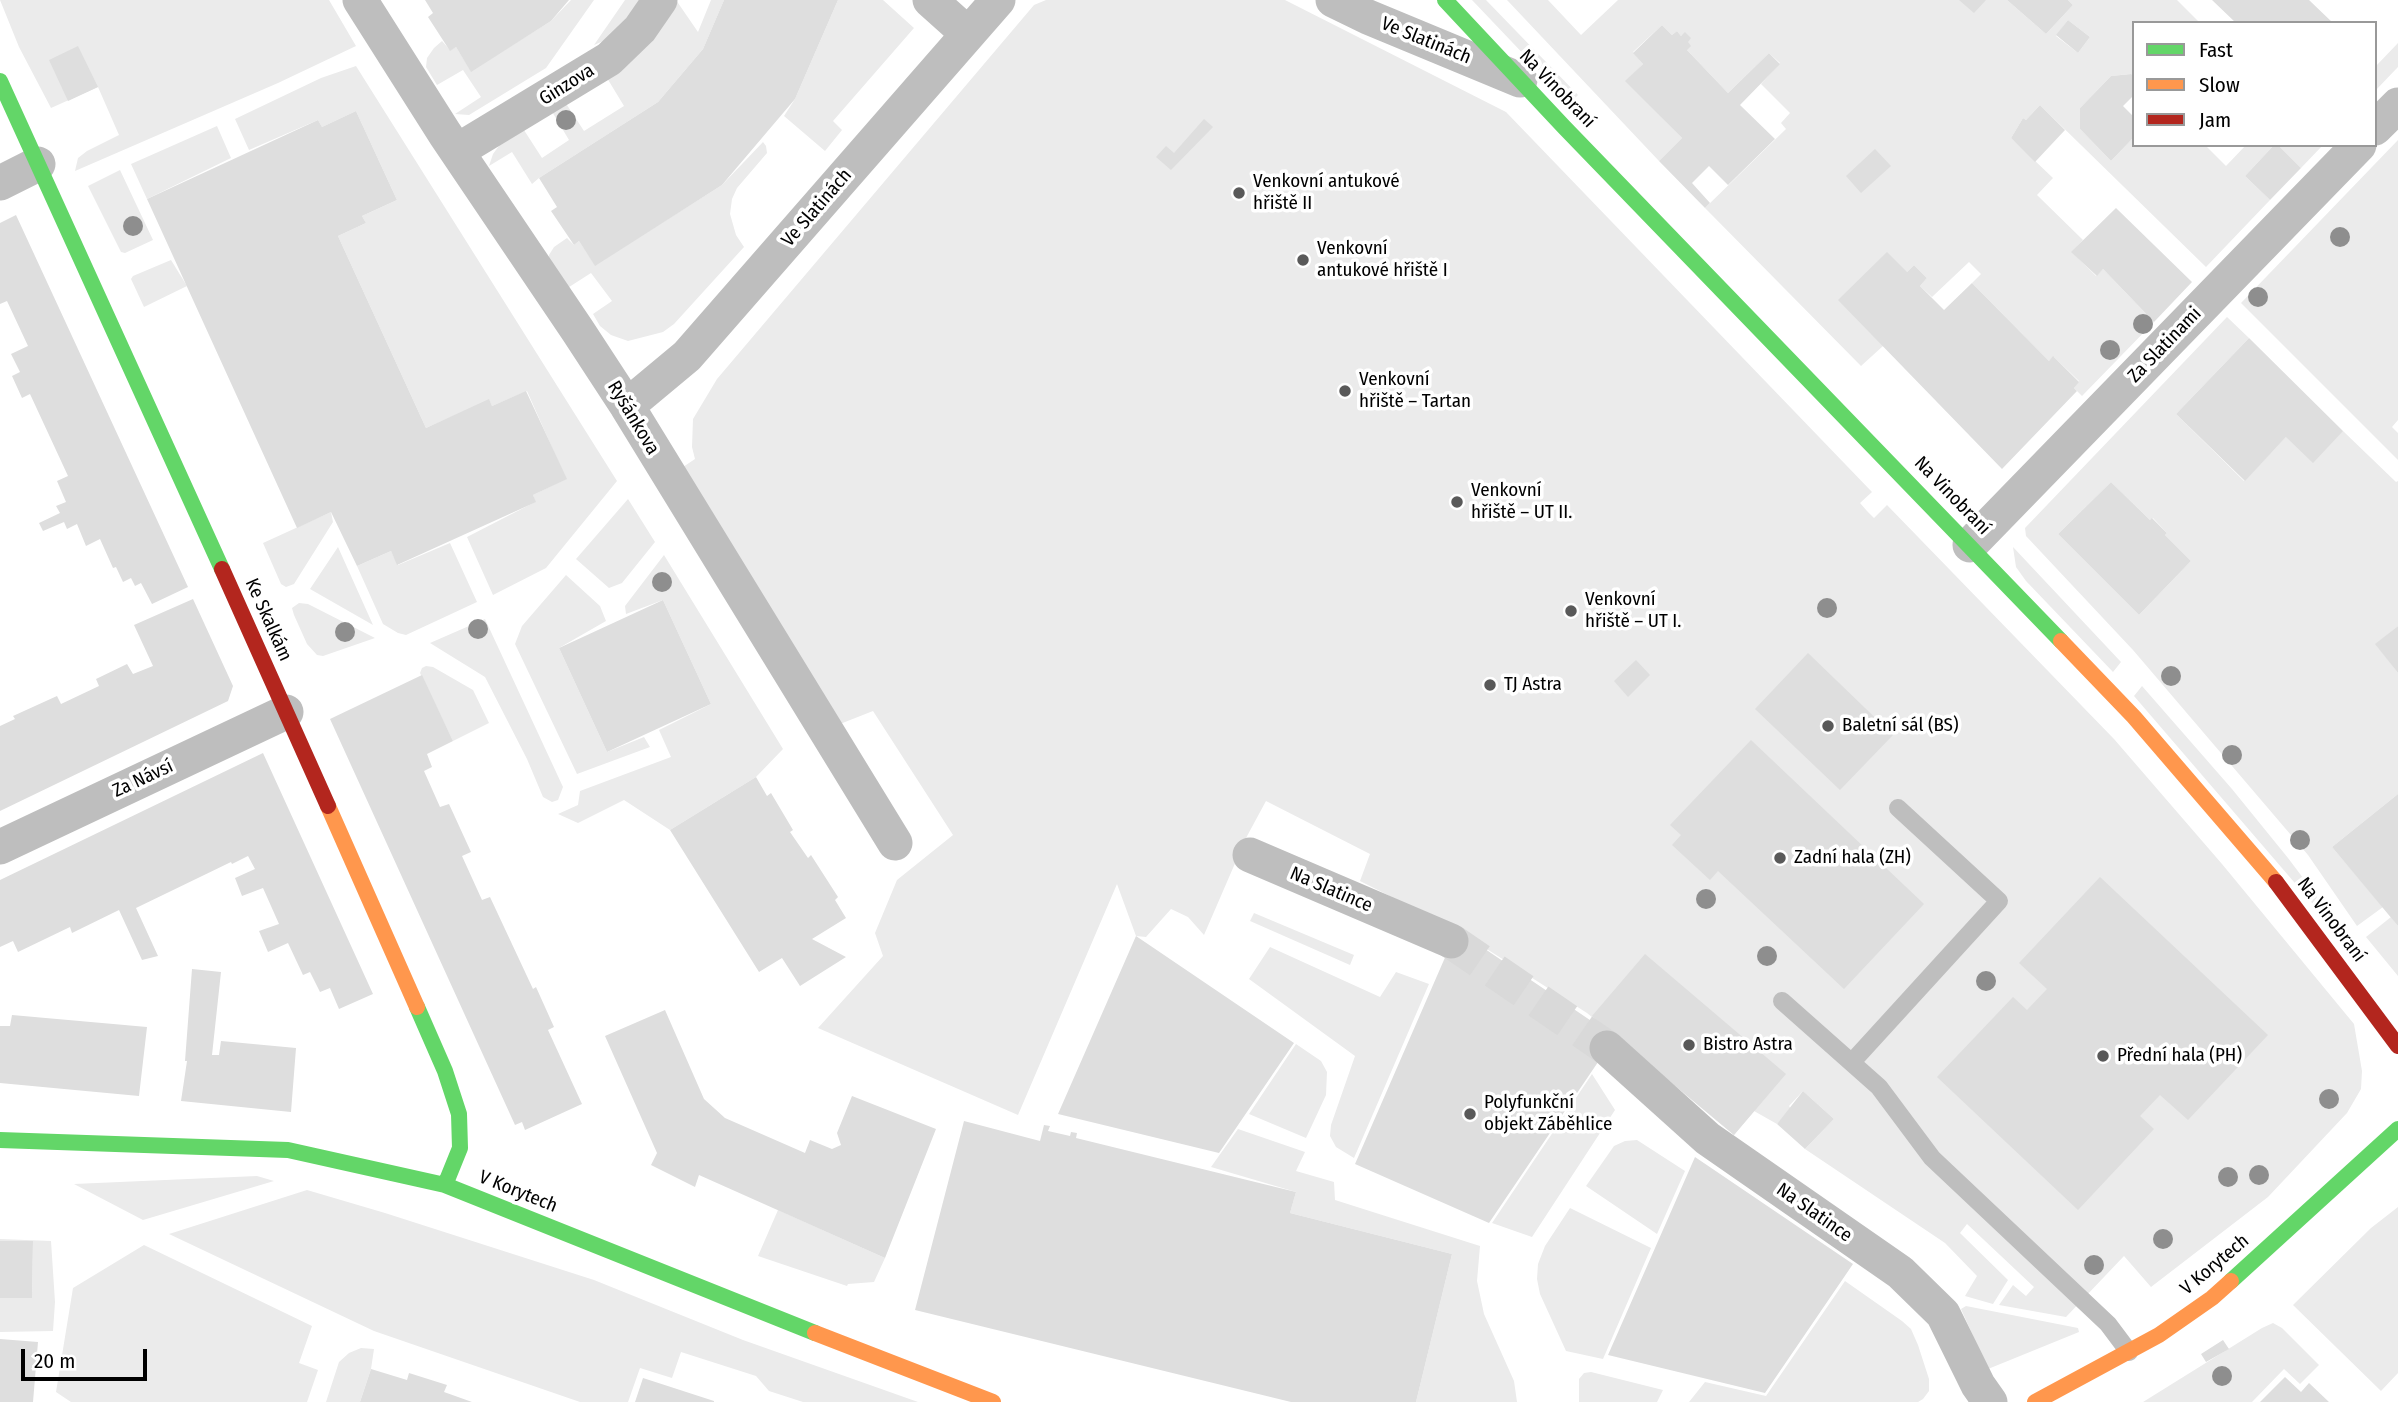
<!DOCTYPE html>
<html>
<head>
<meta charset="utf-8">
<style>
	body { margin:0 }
	#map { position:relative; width:2398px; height:1402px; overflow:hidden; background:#fff; font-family:"Fira Sans Condensed",sans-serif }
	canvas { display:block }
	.legend { position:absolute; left:2132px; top:21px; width:245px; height:126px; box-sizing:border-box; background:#fff; border:2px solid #999; margin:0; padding:9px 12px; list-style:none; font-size:21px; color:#000 }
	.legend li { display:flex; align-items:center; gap:14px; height:35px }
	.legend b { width:35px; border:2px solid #999 }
	.scale { position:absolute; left:21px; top:1349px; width:126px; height:32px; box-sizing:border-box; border:4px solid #000; border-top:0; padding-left:9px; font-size:21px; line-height:24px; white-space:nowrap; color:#000; -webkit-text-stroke:5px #fff; paint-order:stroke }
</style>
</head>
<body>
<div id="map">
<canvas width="2398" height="1402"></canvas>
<ul class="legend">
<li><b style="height:9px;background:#63d668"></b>Fast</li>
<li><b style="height:9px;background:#ff974d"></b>Slow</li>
<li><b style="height:9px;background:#b3261e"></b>Jam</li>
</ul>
<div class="scale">20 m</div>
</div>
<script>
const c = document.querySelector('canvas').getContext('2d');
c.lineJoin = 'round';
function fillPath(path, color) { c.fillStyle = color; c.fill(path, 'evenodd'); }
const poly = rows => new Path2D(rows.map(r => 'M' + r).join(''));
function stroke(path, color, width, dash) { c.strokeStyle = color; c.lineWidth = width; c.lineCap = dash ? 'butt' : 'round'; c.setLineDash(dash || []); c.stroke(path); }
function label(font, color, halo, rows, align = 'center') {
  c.font = font + ' "Fira Sans Condensed",sans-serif'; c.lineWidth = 7; c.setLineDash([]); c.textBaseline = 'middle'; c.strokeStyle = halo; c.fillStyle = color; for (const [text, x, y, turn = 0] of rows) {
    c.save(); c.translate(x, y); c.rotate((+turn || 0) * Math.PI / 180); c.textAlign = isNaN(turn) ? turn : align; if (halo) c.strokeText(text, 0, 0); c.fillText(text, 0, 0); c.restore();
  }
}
fillPath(poly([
	[0,0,329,0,356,46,278,83,75,171,78,158,87,151,119,135,98,87,51,108,19,47],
	[571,0,594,0,546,68,469,115,455,114,481,97,463,70,437,85,426,67,427,58,434,48,442,41,450,50,456,47,471,71,551,21],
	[625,0,640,0,635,9,608,39,594,45],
	[676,0,698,32,711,0,724,0,703,49,658,102,539,178,532,184,512,152,489,166,493,154,504,139,522,127,542,158,569,140,551,110,565,102,584,131,624,106,607,78],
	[838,0,883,0,914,28,833,121,842,130,825,151,784,116,795,99],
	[1046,0,1285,0,1506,112,1872,492,1860,503,1867,511,1874,518,1887,505,2114,739,2222,864,2354,1024,2362,1071,2361,1089,2347,1113,2268,1197,2151,1287,2124,1256,2066,1317,1999,1305,2013,1285,2026,1296,2034,1287,1967,1224,1960,1233,2008,1280,1993,1304,1965,1296,1977,1276,1945,1243,1805,1149,1834,1119,1803,1091,1789,1106,1791,1109,1777,1124,1754,1111,1734,1135,1587,1013,1457,930,1360,881,1370,854,1266,801,1246,838,1204,935,1188,917,1171,909,1146,937,1136,936,1117,884,1018,1115,818,1028,883,956,875,933,897,880,953,835,873,711,840,724,683,467,695,459,692,447,693,419,717,379,1034,5],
	[1472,0,1486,0,1578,95,1570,103],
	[1507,0,1548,0,1581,35,1618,0,2007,0,2046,34,2073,5,2068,0,2177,0,2200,23,2134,23,2134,77,2130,74,2111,76,2080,108,2080,129,2111,161,2134,137,2134,145,2205,145,2226,166,2246,145,2274,145,2245,176,2270,200,2206,267,2040,105,2026,120,2023,118,2011,138,2053,178,2037,195,2083,240,2072,252,2096,276,2103,269,2154,322,2082,396,2074,388,2079,381,2054,357,2049,361,1972,283,1981,274,1969,262,1932,297,1920,286,1927,278,1914,265,1907,272,1883,346,1861,366,1705,208,1786,129,1781,123,1790,113,1761,84,1780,63,1769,53,1728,93,1687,50,1688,42,1685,33,1681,36,1677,31,1672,35,1662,25,1633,52,1643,64,1626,81,1682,138,1659,161],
	[2068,20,2090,37,2078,53,2056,36],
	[2398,43,2398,67,2375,91,2375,67],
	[356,66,617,481,546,568,493,595,467,537,535,502,533,495,566,479,527,391,492,406,489,400,426,428,338,236,366,223,362,216,397,200,356,111,322,127,318,120,249,150,235,119,321,78],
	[217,126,231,158,147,199,131,164],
	[2398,140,2398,420,2392,427,2398,433,2398,460,2241,303],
	[763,142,766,146,767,153,737,188,732,199,730,214,736,235,744,247,674,324,663,332,628,341,611,335,600,326,593,314,612,301,591,273,566,289,549,265,549,255,554,247,567,238,574,245,579,241,595,265,722,185],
	[2278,145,2323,145,2301,168],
	[120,170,153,240,125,253,121,252,88,186],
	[171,260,187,286,144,307,131,279,133,276],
	[2227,317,2249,338,2176,414,2244,481,2286,437,2343,431,2396,482,2398,481,2398,626,2376,644,2398,673,2398,794,2332,847,2383,907,2357,926,2308,855,2133,650,2026,536,2025,528],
	[2111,482,2150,520,2153,518,2167,533,2165,535,2191,561,2139,615,2058,534],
	[628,499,655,542,622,583,609,588,576,559],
	[331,512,333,522,294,584,286,587,281,584,263,543],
	[450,543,477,602,406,635,398,633,383,624,357,566,391,551,398,565],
	[338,547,373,625,310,589],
	[2013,547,2121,662,2113,672,2026,581,2016,567],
	[664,555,783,749,756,777,670,830,624,800,578,823,558,814,578,805,580,791,671,757,659,730,711,704,663,600,626,614,625,606],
	[566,575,600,606,606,621,559,648,607,752,644,737,650,747,577,774,515,644,522,626],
	[299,603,308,604,375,638,323,656,317,655,307,644,294,615,292,608],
	[485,619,563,787,558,800,552,802,543,797,527,759,485,677,430,643],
	[426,666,433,667,473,690,489,723,453,741,420,673,422,668],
	[2142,686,2232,789,2288,858,2346,935,2343,939,2134,696],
	[1254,913,1354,955,1350,965,1250,921],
	[2391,917,2398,926,2398,976,2366,937],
	[1270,947,1380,997,1396,972,1429,984,1354,1158,1336,1147,1330,1136,1331,1125,1355,1056,1249,979],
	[1296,1044,1321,1061,1327,1072,1326,1095,1306,1138,1249,1114],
	[1592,1074,1615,1110,1532,1237,1492,1223],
	[1238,1129,1305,1152,1296,1171,1334,1182,1335,1200,1480,1246,1477,1281,1484,1314,1514,1381,1517,1402,1416,1402,1452,1254,1290,1213,1296,1192,1211,1167],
	[1637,1140,1685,1171,1657,1234,1586,1186,1614,1146,1625,1141],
	[257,1176,274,1181,143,1220,74,1184],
	[307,1190,385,1213,594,1280,743,1340,918,1402,803,1402,769,1391,756,1376,681,1352,672,1378,640,1368,628,1402,580,1402,374,1331,169,1234],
	[2398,1207,2398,1373,2381,1391,2293,1305,2371,1228],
	[1570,1208,1651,1248,1603,1359,1566,1351,1540,1294,1537,1279,1538,1264,1545,1246],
	[778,1210,885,1258,874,1282,848,1284,847,1286,758,1256],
	[0,1239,51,1241,55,1302,53,1331,0,1332,0,1298,32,1297,33,1242,0,1241],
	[144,1245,312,1326,299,1363,318,1370,307,1402,71,1402,56,1392,73,1288],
	[1845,1281,1902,1321,1911,1329,1918,1345,1929,1379,1929,1391,1923,1399,1918,1402,1689,1402,1705,1382,1766,1396],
	[1966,1306,2078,1328,2079,1332,1988,1369,1961,1309],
	[2273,1323,2282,1328,2319,1365,2300,1384,2284,1369,2252,1402,2143,1402,2262,1328],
	[361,1348,374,1349,371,1369,360,1402,326,1402,339,1362,349,1353],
	[1591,1372,1663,1390,1657,1402,1579,1402,1579,1379,1584,1373]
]), '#ebebeb');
fillPath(poly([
	[425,0,569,0,551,21,471,72,456,47,450,51,428,17,433,13],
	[724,0,838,0,795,99,722,185,595,266,579,241,574,245,551,211,557,207,539,178,658,102,703,49],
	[1959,0,1986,0,1974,13],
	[2007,0,2068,0,2073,5,2046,34],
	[2212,0,2309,0,2333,23,2236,23],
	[2068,20,2090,37,2078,53,2056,35],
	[1662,25,1672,35,1677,31,1681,36,1685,32,1691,38,1688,42,1691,46,1687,50,1728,93,1769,53,1780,64,1740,105,1775,139,1728,185,1709,166,1692,183,1710,203,1705,208,1659,161,1682,138,1625,81,1643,64,1633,53],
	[78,46,98,87,68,101,49,60],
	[2131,74,2134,77,2134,95,2123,106,2134,117,2134,137,2111,161,2080,129,2080,108,2111,76],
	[2040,105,2065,130,2035,162,2011,138,2023,118,2026,120],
	[356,111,397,200,362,216,366,223,338,236,426,428,489,399,492,406,526,391,567,479,533,495,536,502,397,565,391,551,357,566,331,512,297,528,147,199,318,120,322,127],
	[1204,119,1213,127,1171,170,1156,157,1166,146,1174,153],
	[2274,145,2278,145,2301,168,2270,200,2245,176],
	[1875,149,1891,166,1861,193,1846,176],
	[2116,208,2192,282,2154,322,2103,269,2097,276,2071,252],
	[16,215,188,587,152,604,141,583,135,586,131,578,123,582,116,567,113,568,100,539,86,546,77,524,67,529,64,522,43,531,39,523,60,513,56,506,66,502,57,481,68,476,30,394,22,398,12,376,20,372,11,354,28,346,7,301,0,304,0,223],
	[1887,252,1907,272,1914,265,1927,278,1920,286,1944,310,1972,283,2049,361,2053,356,2079,382,2074,388,2077,391,2002,469,1838,300],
	[2249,338,2343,431,2313,463,2286,437,2245,481,2176,414],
	[2111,482,2150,520,2152,518,2167,533,2165,535,2191,561,2139,615,2058,534],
	[193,599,233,686,228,701,0,811,0,726,15,719,13,716,57,696,61,704,99,686,96,679,127,664,133,674,153,666,134,625],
	[663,600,711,704,607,752,559,648],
	[2398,626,2398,673,2375,644],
	[1808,653,1893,735,1840,790,1755,709],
	[1636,660,1650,675,1628,697,1614,681],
	[422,675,453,741,427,754,432,767,424,771,440,807,449,804,471,852,462,856,482,900,490,897,533,989,536,987,554,1027,548,1030,582,1104,525,1130,522,1122,515,1125,330,719],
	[1751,740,1924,904,1844,989,1718,871,1710,880,1672,845,1681,835,1670,825],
	[263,753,373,994,339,1009,330,988,320,992,310,972,303,975,288,943,268,952,259,931,279,924,263,888,242,896,235,878,255,869,248,856,232,864,231,862,136,908,158,956,142,960,119,910,72,933,70,927,18,952,13,941,0,947,0,880],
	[756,777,767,796,771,793,793,830,790,832,808,858,811,855,838,897,835,900,846,918,812,939,846,957,800,986,782,958,759,972,670,830],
	[2398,794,2398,926,2332,847],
	[2100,877,2268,1035,2188,1120,2160,1095,2140,1116,2154,1129,2078,1210,1937,1077,2013,997,2027,1010,2047,989,2019,963],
	[1457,930,1615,1037,1489,1223,1355,1164],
	[1136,936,1294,1043,1219,1153,1058,1114],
	[1645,954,1786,1074,1734,1135,1592,1016],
	[192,969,221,972,212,1055,219,1055,221,1041,296,1048,291,1112,181,1101,187,1061,185,1061],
	[665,1010,704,1099,725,1118,805,1153,810,1140,832,1149,841,1145,837,1133,852,1096,936,1129,885,1258,699,1175,695,1187,651,1165,657,1153,605,1036],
	[12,1015,147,1027,139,1096,0,1083,0,1026,10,1026],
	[1803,1091,1834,1119,1805,1149,1777,1124],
	[964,1121,1040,1141,1044,1125,1050,1126,1048,1131,1070,1136,1071,1132,1077,1133,1076,1138,1296,1192,1290,1213,1452,1254,1416,1402,1291,1402,915,1310],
	[1695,1157,1853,1264,1765,1393,1608,1355],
	[0,1241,33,1241,32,1298,0,1298],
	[0,1339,38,1342,33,1402,0,1402],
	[2223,1340,2229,1349,2206,1362,2201,1354],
	[371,1369,407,1380,409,1373,447,1385,444,1392,472,1402,360,1402],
	[2285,1377,2301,1392,2309,1383,2329,1402,2260,1402],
	[643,1378,714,1401,714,1402,635,1402]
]), '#dedede');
stroke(poly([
	[1451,941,1607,1048]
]), '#d9d9d9', 35, [35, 18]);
stroke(poly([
	[1782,1001,1879,1087,1932,1158,2108,1324,2129,1352],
	[1852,1062,1999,901,1898,808]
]), '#bebebe', 18);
stroke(poly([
	[360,0,445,134,578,331,627,406,895,843],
	[930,0,968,34],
	[1333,0,1368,17,1520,80],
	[2375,128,2398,105],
	[457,151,609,59,640,29,660,0],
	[0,183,38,164],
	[627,406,687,356,998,0],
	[1970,545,2359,145],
	[0,847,286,712],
	[1250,855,1451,941],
	[1607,1048,1707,1138,1900,1272,1943,1314,1978,1385,1990,1402]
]), '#bebebe', 35);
stroke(poly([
	[1445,0,1564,127,2061,641],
	[0,81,222,569],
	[417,1007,445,1071,459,1114,460,1148,445,1185],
	[0,1140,288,1150,445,1185,815,1333],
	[2231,1281,2398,1129]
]), '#63d668', 16);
stroke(poly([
	[2061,641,2134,717,2276,882],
	[328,806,417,1007],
	[815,1333,993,1402],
	[2035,1402,2159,1335,2212,1298,2231,1281]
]), '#ff974d', 16);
stroke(poly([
	[222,569,328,806],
	[2276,882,2398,1046]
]), '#b3261e', 16);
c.fillStyle = '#8e8e8e';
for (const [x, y] of [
	[566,120],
	[133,226],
	[2340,237],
	[2258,297],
	[2143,324],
	[2110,350],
	[662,582],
	[1827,608],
	[478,629],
	[345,632],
	[2171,676],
	[2232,755],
	[2300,840],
	[1706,899],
	[1767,956],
	[1986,981],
	[2329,1099],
	[2259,1175],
	[2228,1177],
	[2163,1239],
	[2094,1265],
	[2222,1376]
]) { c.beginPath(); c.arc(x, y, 10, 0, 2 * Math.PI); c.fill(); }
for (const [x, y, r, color] of [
	[1239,193,7,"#595959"],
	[1303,260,7,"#595959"],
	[1345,391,7,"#595959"],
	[1457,502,7,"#595959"],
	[1571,611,7,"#595959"],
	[1490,685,7,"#595959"],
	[1828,726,7,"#595959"],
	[1780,858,7,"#595959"],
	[1689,1045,7,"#595959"],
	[2103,1056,7,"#595959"],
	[1470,1114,7,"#595959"]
]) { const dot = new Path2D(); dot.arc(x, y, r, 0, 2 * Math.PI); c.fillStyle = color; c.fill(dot); stroke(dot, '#fff', 2.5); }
label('19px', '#000', '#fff', [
	["Ve Slatinách",1426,41,22],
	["Ginzova",567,85,-32],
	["Na Vinobraní",1557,89,46],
	["Ve Slatinách",817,208,-49],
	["Za Slatinami",2165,345,-46],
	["Ryšánkova",633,418,59],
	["Na Vinobraní",1952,496,46],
	["Ke Skalkám",268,620,66],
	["Za Návsí",143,779,-25],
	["Na Slatince",1331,890,23],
	["Na Vinobraní",2331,920,53],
	["V Korytech",518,1192,22],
	["Na Slatince",1814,1213,35],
	["V Korytech",2215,1265,-40]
]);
label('19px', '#000', '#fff', [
	["Venkovní antukové",1253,182],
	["hřiště II",1253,204],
	["Venkovní",1317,249],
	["antukové hřiště I",1317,271],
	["Venkovní",1359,380],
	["hřiště – Tartan",1359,402],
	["Venkovní",1471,491],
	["hřiště – UT II.",1471,513],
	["Venkovní",1585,600],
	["hřiště – UT I.",1585,622],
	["TJ Astra",1504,685],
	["Baletní sál (BS)",1842,726],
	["Zadní hala (ZH)",1794,858],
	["Bistro Astra",1703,1045],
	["Přední hala (PH)",2117,1056],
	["Polyfunkční",1484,1103],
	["objekt Záběhlice",1484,1125]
], 'left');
</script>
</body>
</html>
